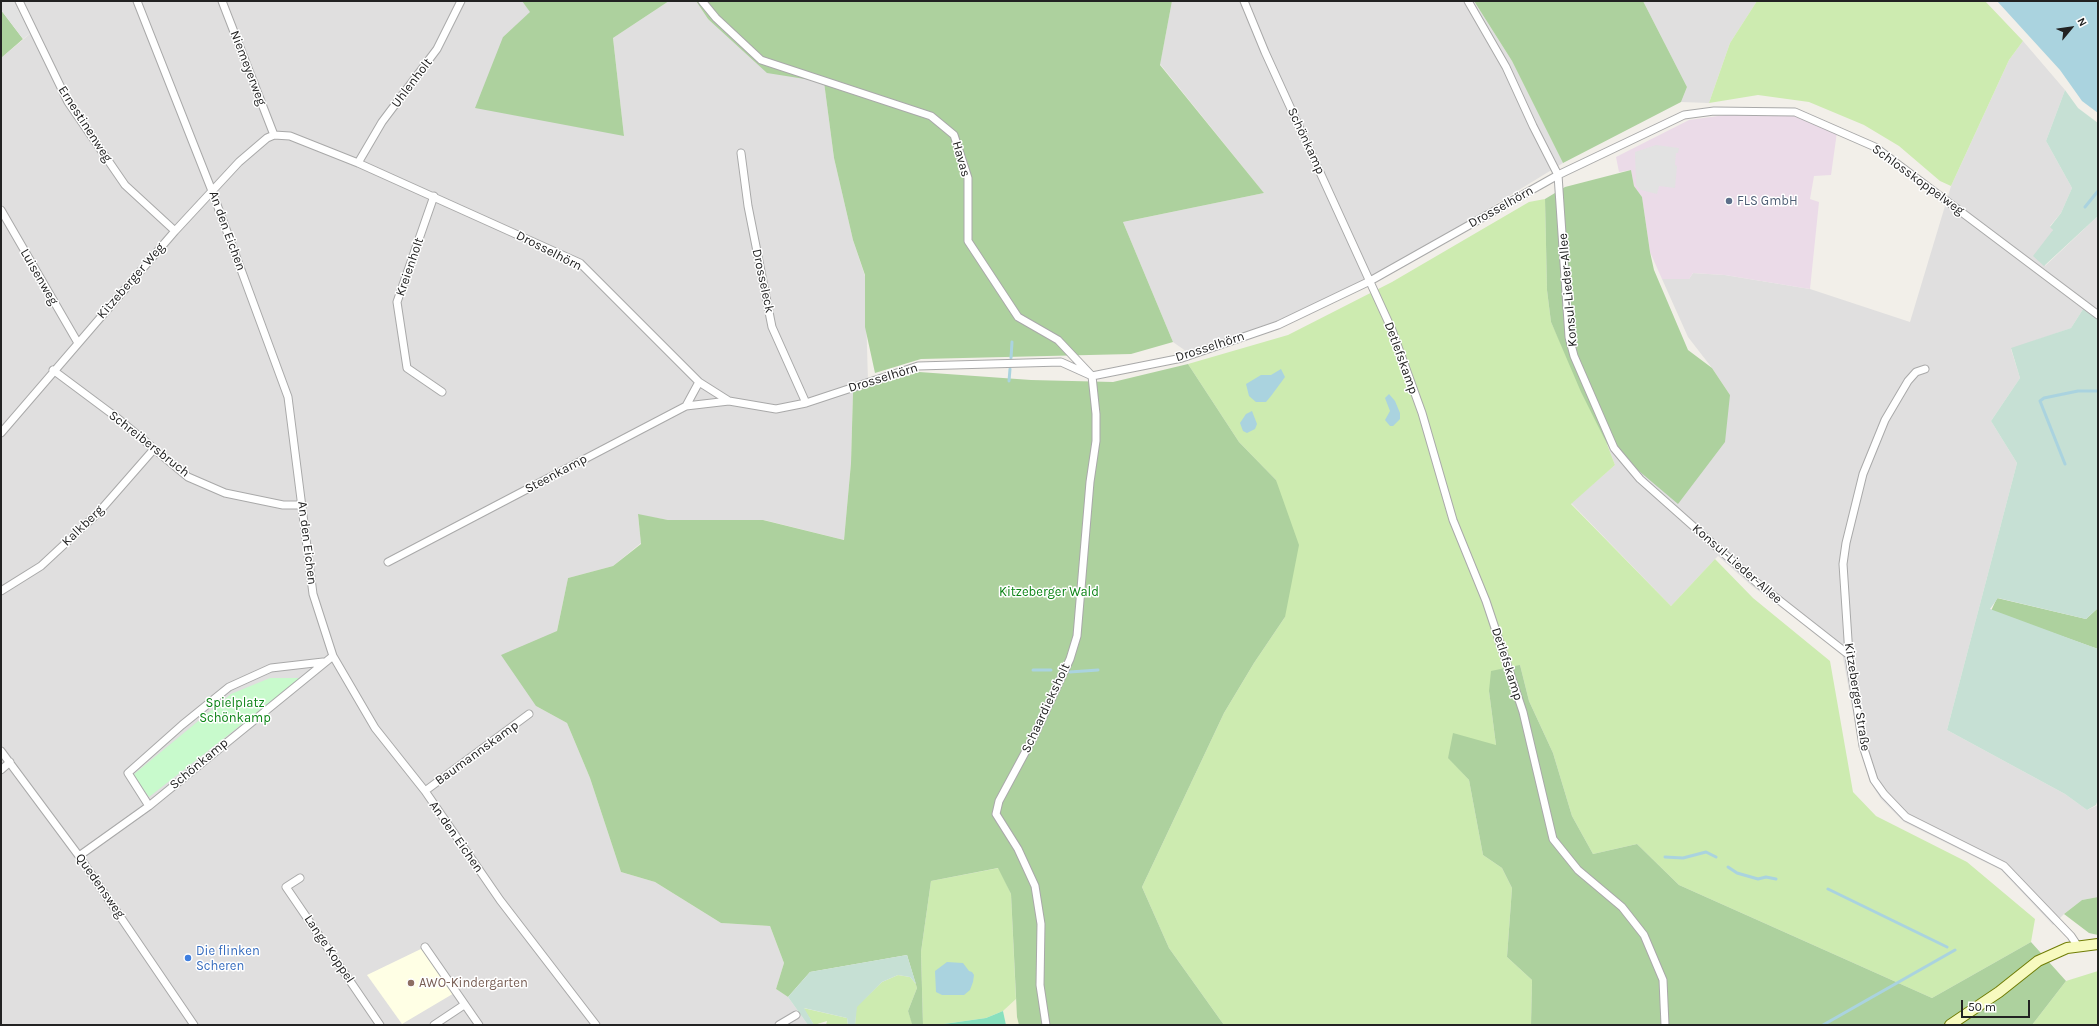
<!DOCTYPE html>
<html>
<head>
<meta charset="utf-8">
<style>
	body { margin:0 }
	#map { position:relative; width:2099px; height:1026px; overflow:hidden; background:#f2efe9; font-family:Karla,sans-serif }
	canvas { display:block }
	.frame { position:absolute; inset:0; border:2px solid #222; pointer-events:none }
	.north { position:absolute; left:2051px; top:8px; width:40px; height:40px; -webkit-text-stroke:3px #fff; paint-order:stroke; rotate:61deg; font-size:11px; font-weight:700; line-height:16px; text-align:center; color:#222 }
	.north::after { content:''; display:block; margin:auto; width:14px; height:18px; background:#222; clip-path:polygon(50% 0,100% 100%,50% 72%,0 100%) }
	.scale { position:absolute; left:1961px; top:1000px; width:69px; height:18px; box-sizing:border-box; border:2px solid #222; border-top:0; padding-left:5px; font-size:12px; line-height:14px; white-space:nowrap; color:#222; -webkit-text-stroke:3px #fff; paint-order:stroke }
</style>
</head>
<body>
<div id="map">
<canvas width="2099" height="1026"></canvas>
<div class="frame"></div>
<div class="north">N</div>
<div class="scale">50 m</div>
</div>
<script>
const c = document.querySelector('canvas').getContext('2d');
c.lineJoin = 'round';
function fillPath(path, color) { c.fillStyle = color; c.fill(path, 'evenodd'); }
const poly = rows => new Path2D(rows.map(r => 'M' + r).join(''));
function stroke(path, color, width, dash) { c.strokeStyle = color; c.lineWidth = width; c.lineCap = dash ? 'butt' : 'round'; c.setLineDash(dash || []); c.stroke(path); }
function label(font, color, halo, rows, align = 'center') {
  c.font = font + ' Karla,sans-serif'; c.lineWidth = 3; c.setLineDash([]); c.textBaseline = 'middle'; c.strokeStyle = halo; c.fillStyle = color; for (const [text, x, y, turn = 0] of rows) {
    c.save(); c.translate(x, y); c.rotate((+turn || 0) * Math.PI / 180); c.textAlign = isNaN(turn) ? turn : align; if (halo) c.strokeText(text, 0, 0); c.fillText(text, 0, 0); c.restore();
  }
}
fillPath(poly([
	[13,1,522,1,531,12,503,37,624,136,613,38,669,1,696,1,708,19,824,82,834,158,853,240,865,276,868,382,853,392,851,463,844,540,764,520,668,520,638,515,641,543,613,566,568,578,557,631,536,706,567,723,590,778,621,872,655,882,721,923,770,926,784,963,776,989,788,997,808,1025,1,1025,1,58,31,33],
	[1172,1,1474,1,1512,61,1563,163,1370,281,1278,325,1190,354,1173,342,1123,222,1264,193,1160,64],
	[1643,1,1757,1,1730,43,1709,103,1681,102,1687,87],
	[2023,41,2065,90,2046,141,2072,188,2061,213,2050,226,2053,229,2045,266,2098,216,2098,315,2085,306,2071,328,2011,349,2020,378,1991,421,2017,463,1947,730,2065,794,2087,810,2098,805,2098,897,2082,900,2064,914,2053,925,2001,870,1904,822,1881,799,1872,785,1860,750,1842,652,1752,586,1718,556,1671,606,1571,503,1615,465,1607,444,1629,460,1730,395,1712,368,1688,337,1662,279,1689,279,1693,273,1725,275,1810,289,1910,322,1951,186,2009,60]
]), '#e0dfdf');
fillPath(poly([
	[1747,112,1793,113,1837,132,1831,175,1814,176,1810,199,1819,202,1810,289,1725,275,1693,273,1689,279,1662,279,1650,252,1642,197,1634,186,1631,170,1619,172,1616,157,1689,120]
]), '#ebdbe8');
fillPath(poly([
	[425,947,456,992,402,1024,367,975]
]), '#ffffe5');
fillPath(poly([
	[1016,999,1019,1025,1006,1025,1003,1011]
]), '#eef0d5');
fillPath(poly([
	[1757,1,1985,1,2023,41,2009,60,1951,186,1940,181,1899,146,1864,125,1809,102,1758,95,1709,103,1730,43],
	[1545,199,1547,290,1551,322,1607,444,1615,465,1571,504,1671,606,1715,559,1753,598,1830,661,1853,792,1876,816,1967,862,2035,919,2031,942,1932,998,1679,885,1637,844,1593,854,1572,816,1553,753,1529,701,1520,665,1489,691,1496,745,1448,757,1469,780,1483,855,1502,868,1512,888,1507,957,1532,980,1531,1025,1224,1025,1169,948,1142,887,1224,713,1254,663,1285,617,1276,480,1239,442,1188,364,1288,335,1392,282,1529,202],
	[999,868,1011,894,1016,999,1003,1011,986,1018,937,1025,923,1025,921,952,931,881],
	[2098,971,2098,1025,2032,1025,2066,981],
	[898,975,910,977,916,984,917,988,908,1011,913,1025,855,1025,856,1007,882,982],
	[803,1008,847,1018,848,1025,826,1025,827,1021,814,1025]
]), '#cdebb0');
fillPath(poly([
	[522,1,669,1,613,38,624,136,475,108,503,37,530,12],
	[696,1,1172,1,1160,65,1264,193,1123,222,1173,342,1131,354,921,359,875,373,865,327,865,275,853,240,834,158,824,82,767,73,708,19],
	[1474,1,1643,1,1687,87,1681,102,1563,163,1512,61],
	[1,10,23,39,1,58],
	[1631,170,1634,186,1642,197,1650,252,1654,270,1688,350,1712,368,1730,395,1725,442,1678,504,1607,444,1581,392,1551,322,1547,290,1545,199,1565,187],
	[1188,364,1239,442,1276,480,1299,545,1285,617,1254,663,1224,713,1142,887,1169,948,1224,1025,1019,1025,1017,1017,1011,894,998,868,931,881,921,952,923,1025,912,1024,908,1011,917,988,907,955,810,972,788,997,776,989,784,963,770,926,721,923,655,882,621,872,590,778,567,723,536,706,501,655,557,631,568,578,613,566,641,544,638,514,668,520,763,520,844,540,851,463,853,392,919,372,1031,380,1113,382],
	[1997,598,2086,619,2098,608,2098,649,1991,611],
	[1520,665,1529,701,1553,753,1572,816,1593,854,1637,844,1679,885,1932,998,2031,942,2066,981,2032,1025,1531,1025,1532,980,1507,957,1512,888,1502,868,1483,855,1469,780,1448,758,1453,733,1496,745,1489,691,1491,671],
	[2098,897,2098,935,2089,933,2064,914,2082,900]
]), '#add19e');
fillPath(poly([
	[2065,90,2078,108,2098,123,2098,216,2044,266,2033,256,2053,230,2050,227,2061,213,2072,188,2046,141],
	[2085,306,2098,315,2098,608,2086,619,1998,598,1990,609,2098,649,2098,799,2096,805,2087,810,2065,794,1947,730,2017,463,1991,421,2020,378,2011,348,2071,328],
	[907,955,916,984,910,977,898,975,882,982,857,1007,855,1025,848,1025,847,1018,804,1008,814,1025,808,1025,788,997,810,972]
]), '#c6e0d4');
fillPath(poly([
	[270,678,301,678,149,797,133,775,231,694]
]), '#c8facc');
fillPath(poly([
	[1003,1011,1006,1025,937,1025,986,1018]
]), '#88e0be');
fillPath(poly([
	[1,1,13,1,31,33,23,39,1,10],
	[1656,145,1679,148,1678,153,1676,153,1675,165,1677,166,1675,188,1659,186,1657,194,1641,190,1636,185,1635,152]
]), '#e2e2e2');
fillPath(poly([
	[1997,1,2098,1,2098,113,2082,101,2060,70],
	[1281,369,1285,377,1271,396,1266,402,1256,402,1249,396,1246,384,1261,375,1271,375],
	[1389,394,1395,401,1400,413,1400,419,1393,426,1390,426,1385,420,1390,411,1385,398],
	[1252,411,1257,424,1255,429,1247,433,1243,431,1240,423,1246,414],
	[947,962,963,963,969,971,972,972,974,975,973,982,970,990,964,995,942,995,936,992,935,971]
]), '#aad3df');
stroke(poly([
	[2085,207,2098,191],
	[1011,358,1012,342],
	[1009,381,1010,369],
	[2065,464,2040,401,2044,398,2078,391,2098,391],
	[1033,670,1051,670],
	[1070,672,1098,670],
	[1665,857,1683,858,1706,852,1716,857],
	[1728,867,1737,873,1758,879,1766,877,1776,879],
	[1828,889,1947,947],
	[1823,1025,1955,950]
]), '#aad3df', 3);
const street = poly([
	[19,1,68,102,125,185,175,231],
	[137,1,212,191,288,397,313,594,333,656,375,728,425,791,500,900,596,1025],
	[222,1,274,135],
	[702,1,716,18,761,60,931,116,954,135,968,178,968,241,1018,317,1058,340,1092,376,1096,414,1096,441,1090,482,1077,636,1070,659,1034,736,999,801,996,814,1018,849,1035,886,1041,924,1040,985,1046,1025],
	[1244,1,1265,52,1392,330,1422,413,1453,520,1486,601,1523,712,1553,839,1578,870,1622,907,1644,935,1663,980,1665,1025],
	[1468,1,1506,67,1533,126,1558,175,1569,337,1574,356,1614,448,1640,479,1756,582,1849,655],
	[741,153,748,206,772,327,806,403],
	[358,163,382,122,437,49,461,1],
	[434,196,397,302,407,368,442,392],
	[1,210,78,343],
	[1925,369,1916,372,1908,381,1885,420,1863,474,1846,543,1843,564,1849,655,1863,746,1874,780,1884,794,1906,817,2004,866,2071,936,2077,945],
	[53,370,116,417,188,477,225,493,283,505,302,505],
	[686,406,699,382],
	[1,433,175,231,239,162,267,138,274,135,290,136,358,163,580,263,699,382,729,401,776,409,806,403,918,366,1061,362,1092,376,1182,358,1278,325,1370,281,1558,175,1684,115,1714,111,1795,112,1875,147,2098,315],
	[388,562,686,406,729,401],
	[1,591,41,566,98,513,154,449],
	[1,751,79,856,194,1025],
	[1,770,10,762],
	[425,791,529,714],
	[149,806,128,773,182,725,229,687,271,668,323,662],
	[79,856,149,806,333,656],
	[300,878,286,887,380,1025],
	[425,947,479,1025],
	[434,1025,464,1005],
	[779,1025,796,1015]
]);
const secondary = poly([
	[1950,1025,1999,992,2038,961,2067,948,2098,944]
]);
stroke(street, '#a9a9a9', 9);
stroke(secondary, '#707d05', 12);
stroke(street, '#fff', 7);
stroke(secondary, '#f7fabf', 10);
for (const [x, y, r, color] of [
	[1729,201,4,"#5c6f8a"],
	[188,958,4,"#3f7fe0"],
	[411,983,4,"#8d6e63"]
]) { const dot = new Path2D(); dot.arc(x, y, r, 0, 2 * Math.PI); c.fillStyle = color; c.fill(dot); stroke(dot, '#fff', 1.5); }
label('13px', '#222', '#fff', [
	["Niemeyerweg",248,68,69],
	["Uhlenholt",412,83,-53],
	["Ernestinenweg",85,124,57],
	["Schönkamp",1306,141,65],
	["Havas",961,159,74],
	["Schlosskoppelweg",1918,180,36],
	["Drosselhörn",1501,207,-29],
	["An den Eichen",227,231,70],
	["Drosselhörn",549,251,27],
	["Kreienholt",410,267,-71],
	["Luisenweg",39,277,60],
	["Kitzeberger Weg",131,281,-49],
	["Drosseleck",763,281,78],
	["Konsul-Lieder-Allee",1568,290,-95],
	["Drosselhörn",1210,347,-18],
	["Detlefskamp",1401,358,70],
	["Drosselhörn",883,378,-17],
	["Schreibersbruch",149,444,38],
	["Steenkamp",556,474,-28],
	["Kalkberg",83,526,-44],
	["An den Eichen",307,543,83],
	["Konsul-Lieder-Allee",1737,564,41],
	["Detlefskamp",1507,664,72],
	["Kitzeberger Straße",1857,697,81],
	["Schaardieksholt",1046,708,-65],
	["Baumannskamp",477,753,-36],
	["Schönkamp",199,764,-40],
	["An den Eichen",456,837,55],
	["Quedensweg",100,886,55],
	["Lange Koppel",329,949,56]
]);
label('13px', '#4e5e75', '#fff', [
	["FLS GmbH",1737,201]
], 'left');
label('13px', '#0c8416', '#fff', [
	["Kitzeberger Wald",1049,592],
	["Spielplatz",235,703],
	["Schönkamp",235,718]
]);
label('13px', '#366cbe', '#fff', [
	["Die flinken",196,951],
	["Scheren",196,966]
], 'left');
label('13px', '#785e54', '#fff', [
	["AWO-Kindergarten",419,983]
], 'left');
</script>
</body>
</html>
